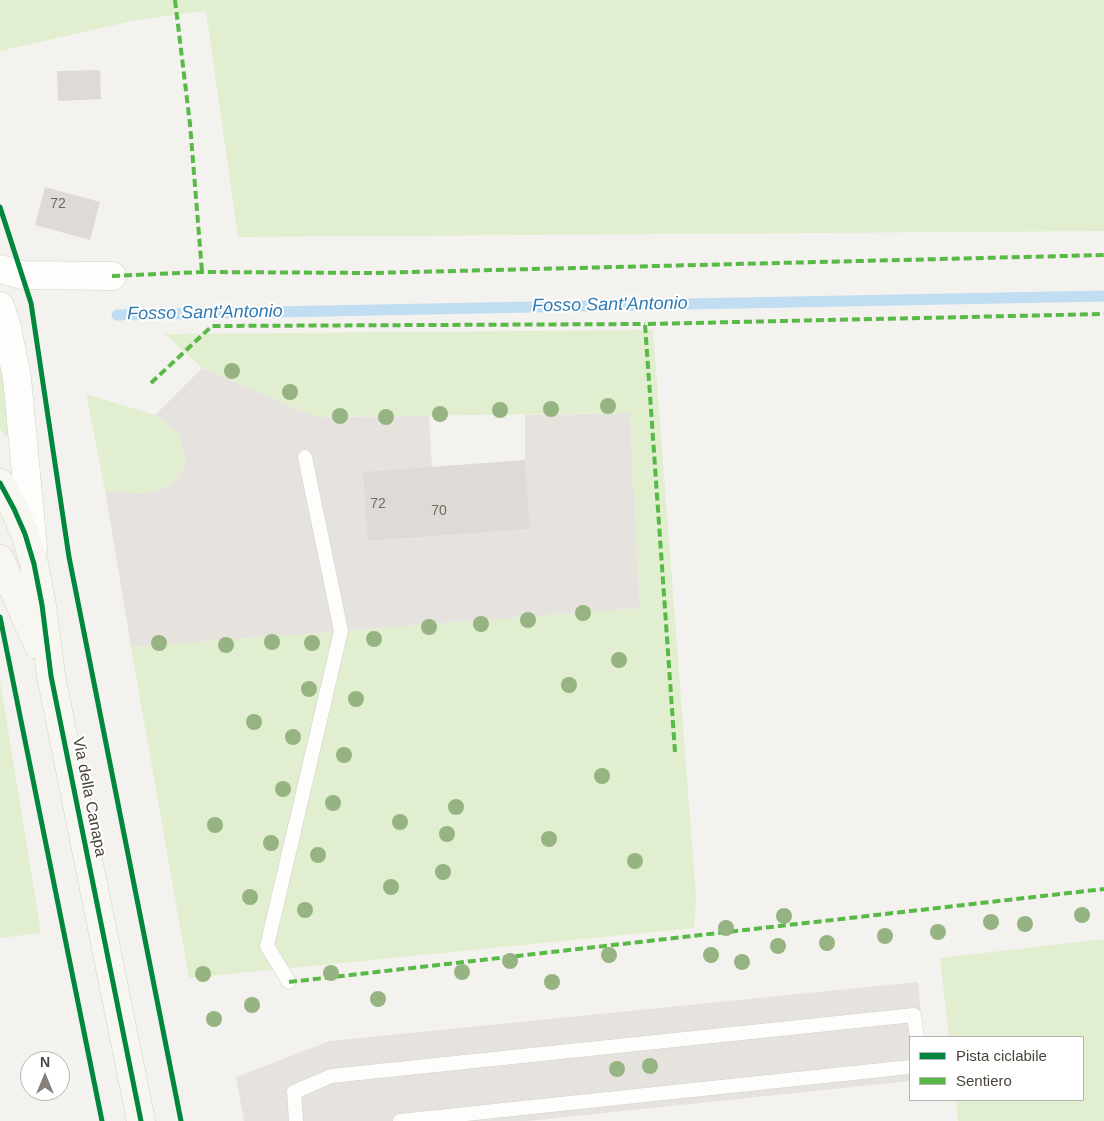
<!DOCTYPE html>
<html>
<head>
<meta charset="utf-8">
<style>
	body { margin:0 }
	#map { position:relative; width:1104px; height:1121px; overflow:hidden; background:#f4f2ee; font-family:Arial,sans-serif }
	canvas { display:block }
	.legend { position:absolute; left:909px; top:1036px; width:175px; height:65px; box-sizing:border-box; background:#fff; border:1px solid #b7b4b0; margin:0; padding:6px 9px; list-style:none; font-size:15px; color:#4b4439 }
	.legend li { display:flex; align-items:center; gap:10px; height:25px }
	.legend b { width:25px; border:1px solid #b7b4b0 }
	.north { position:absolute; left:20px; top:1051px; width:50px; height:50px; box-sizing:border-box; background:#fff; border:1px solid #b7b4b0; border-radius:50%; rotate:0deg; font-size:14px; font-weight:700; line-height:20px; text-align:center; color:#4b4439 }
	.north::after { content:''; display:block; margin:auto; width:18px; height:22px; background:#868178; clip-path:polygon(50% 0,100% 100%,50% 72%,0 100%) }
</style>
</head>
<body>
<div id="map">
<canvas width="1104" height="1121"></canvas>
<ul class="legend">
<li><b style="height:6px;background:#00873e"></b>Pista ciclabile</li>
<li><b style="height:6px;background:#58b947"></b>Sentiero</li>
</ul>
<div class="north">N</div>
</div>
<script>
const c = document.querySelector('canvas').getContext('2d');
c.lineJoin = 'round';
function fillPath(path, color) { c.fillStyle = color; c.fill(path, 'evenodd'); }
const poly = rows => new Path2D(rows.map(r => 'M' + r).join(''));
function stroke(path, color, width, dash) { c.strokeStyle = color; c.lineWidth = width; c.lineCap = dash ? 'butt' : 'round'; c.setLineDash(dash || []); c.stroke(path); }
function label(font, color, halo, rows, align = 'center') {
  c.font = font + ' Arial,sans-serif'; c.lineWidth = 4; c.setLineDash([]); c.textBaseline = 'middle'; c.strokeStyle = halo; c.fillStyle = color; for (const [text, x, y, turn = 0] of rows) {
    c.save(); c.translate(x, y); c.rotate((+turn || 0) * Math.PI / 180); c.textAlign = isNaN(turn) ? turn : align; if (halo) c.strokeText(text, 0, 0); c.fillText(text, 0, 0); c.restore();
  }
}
fillPath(poly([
	[0,0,1104,0,1104,231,238,237,206,11,136,20,0,51],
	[653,330,696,897,694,928,189,978,131,647,640,608,630,413,316,417,202,368,165,334],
	[0,356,12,433,6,437,0,429],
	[86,394,155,415,179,434,186,464,170,486,144,494,105,491],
	[0,680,41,933,0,938],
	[1104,939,1104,1121,958,1121,956,1100,1083,1100,1083,1037,949,1037,940,958]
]), '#e1eecf');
fillPath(poly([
	[202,368,316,417,429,416,432,467,369,541,529,529,525,460,525,415,630,413,640,608,131,647,105,491,144,494,170,486,186,464,179,434,155,415],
	[918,982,923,1037,910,1037,910,1081,528,1121,244,1121,236,1077,330,1041]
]), '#e6e3df');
stroke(poly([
	[117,315,1104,296]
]), '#c0ddf1', 11);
fillPath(poly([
	[100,70,101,99,58,101,57,71],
	[45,187,100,202,90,240,35,225],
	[525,460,530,529,368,541,363,472]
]), '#dedbd6');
const lane = poly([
	[289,982,267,946,341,631,305,457],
	[296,1121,294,1092,331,1076,914,1015,917,1037],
	[400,1121,910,1067]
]);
const street = poly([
	[0,269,22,275,112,276],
	[0,306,7,328,17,378,33,548]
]);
const secondary = poly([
	[0,483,14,509,25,534,34,564,42,605,51,676,141,1121],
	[0,559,38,645]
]);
stroke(lane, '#d2d0cb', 15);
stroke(street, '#d2d0cb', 29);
stroke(secondary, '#d3cfc5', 29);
stroke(lane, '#fdfdfc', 14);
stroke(street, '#fdfdfc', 28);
stroke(secondary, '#f7f6f1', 28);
stroke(poly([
	[175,0,190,124,202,272],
	[112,276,202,272,372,273,1104,255],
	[151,383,212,326,645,324],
	[675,752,645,324,1104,314],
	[289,982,1104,889]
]), '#58b947', 4, [8, 4]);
stroke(poly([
	[0,207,31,303,69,557,181,1121],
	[0,483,14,509,25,534,34,564,42,605,51,676,141,1121],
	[0,617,102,1121]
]), '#00873e', 5);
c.fillStyle = '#96b382';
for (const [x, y] of [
	[232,371],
	[290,392],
	[608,406],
	[551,409],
	[500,410],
	[440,414],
	[340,416],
	[386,417],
	[583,613],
	[528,620],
	[481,624],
	[429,627],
	[374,639],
	[272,642],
	[159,643],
	[312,643],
	[226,645],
	[619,660],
	[569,685],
	[309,689],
	[356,699],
	[254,722],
	[293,737],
	[344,755],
	[602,776],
	[283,789],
	[333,803],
	[456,807],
	[400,822],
	[215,825],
	[447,834],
	[549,839],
	[271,843],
	[318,855],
	[635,861],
	[443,872],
	[391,887],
	[250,897],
	[305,910],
	[1082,915],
	[784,916],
	[991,922],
	[1025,924],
	[726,928],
	[938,932],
	[885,936],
	[827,943],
	[778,946],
	[609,955],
	[711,955],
	[510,961],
	[742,962],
	[462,972],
	[331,973],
	[203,974],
	[552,982],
	[378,999],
	[252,1005],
	[214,1019],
	[650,1066],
	[617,1069]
]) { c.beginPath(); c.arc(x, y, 8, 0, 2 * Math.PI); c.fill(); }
label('14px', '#706a61', null, [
	["72",58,204],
	["72",378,504],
	["70",439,511]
]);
label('16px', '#4b4439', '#fff', [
	["Via della Canapa",89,797,79]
]);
label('italic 18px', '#2e7ab2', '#fff', [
	["Fosso Sant'Antonio",610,305,-1],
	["Fosso Sant'Antonio",205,313,-1]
]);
</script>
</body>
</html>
